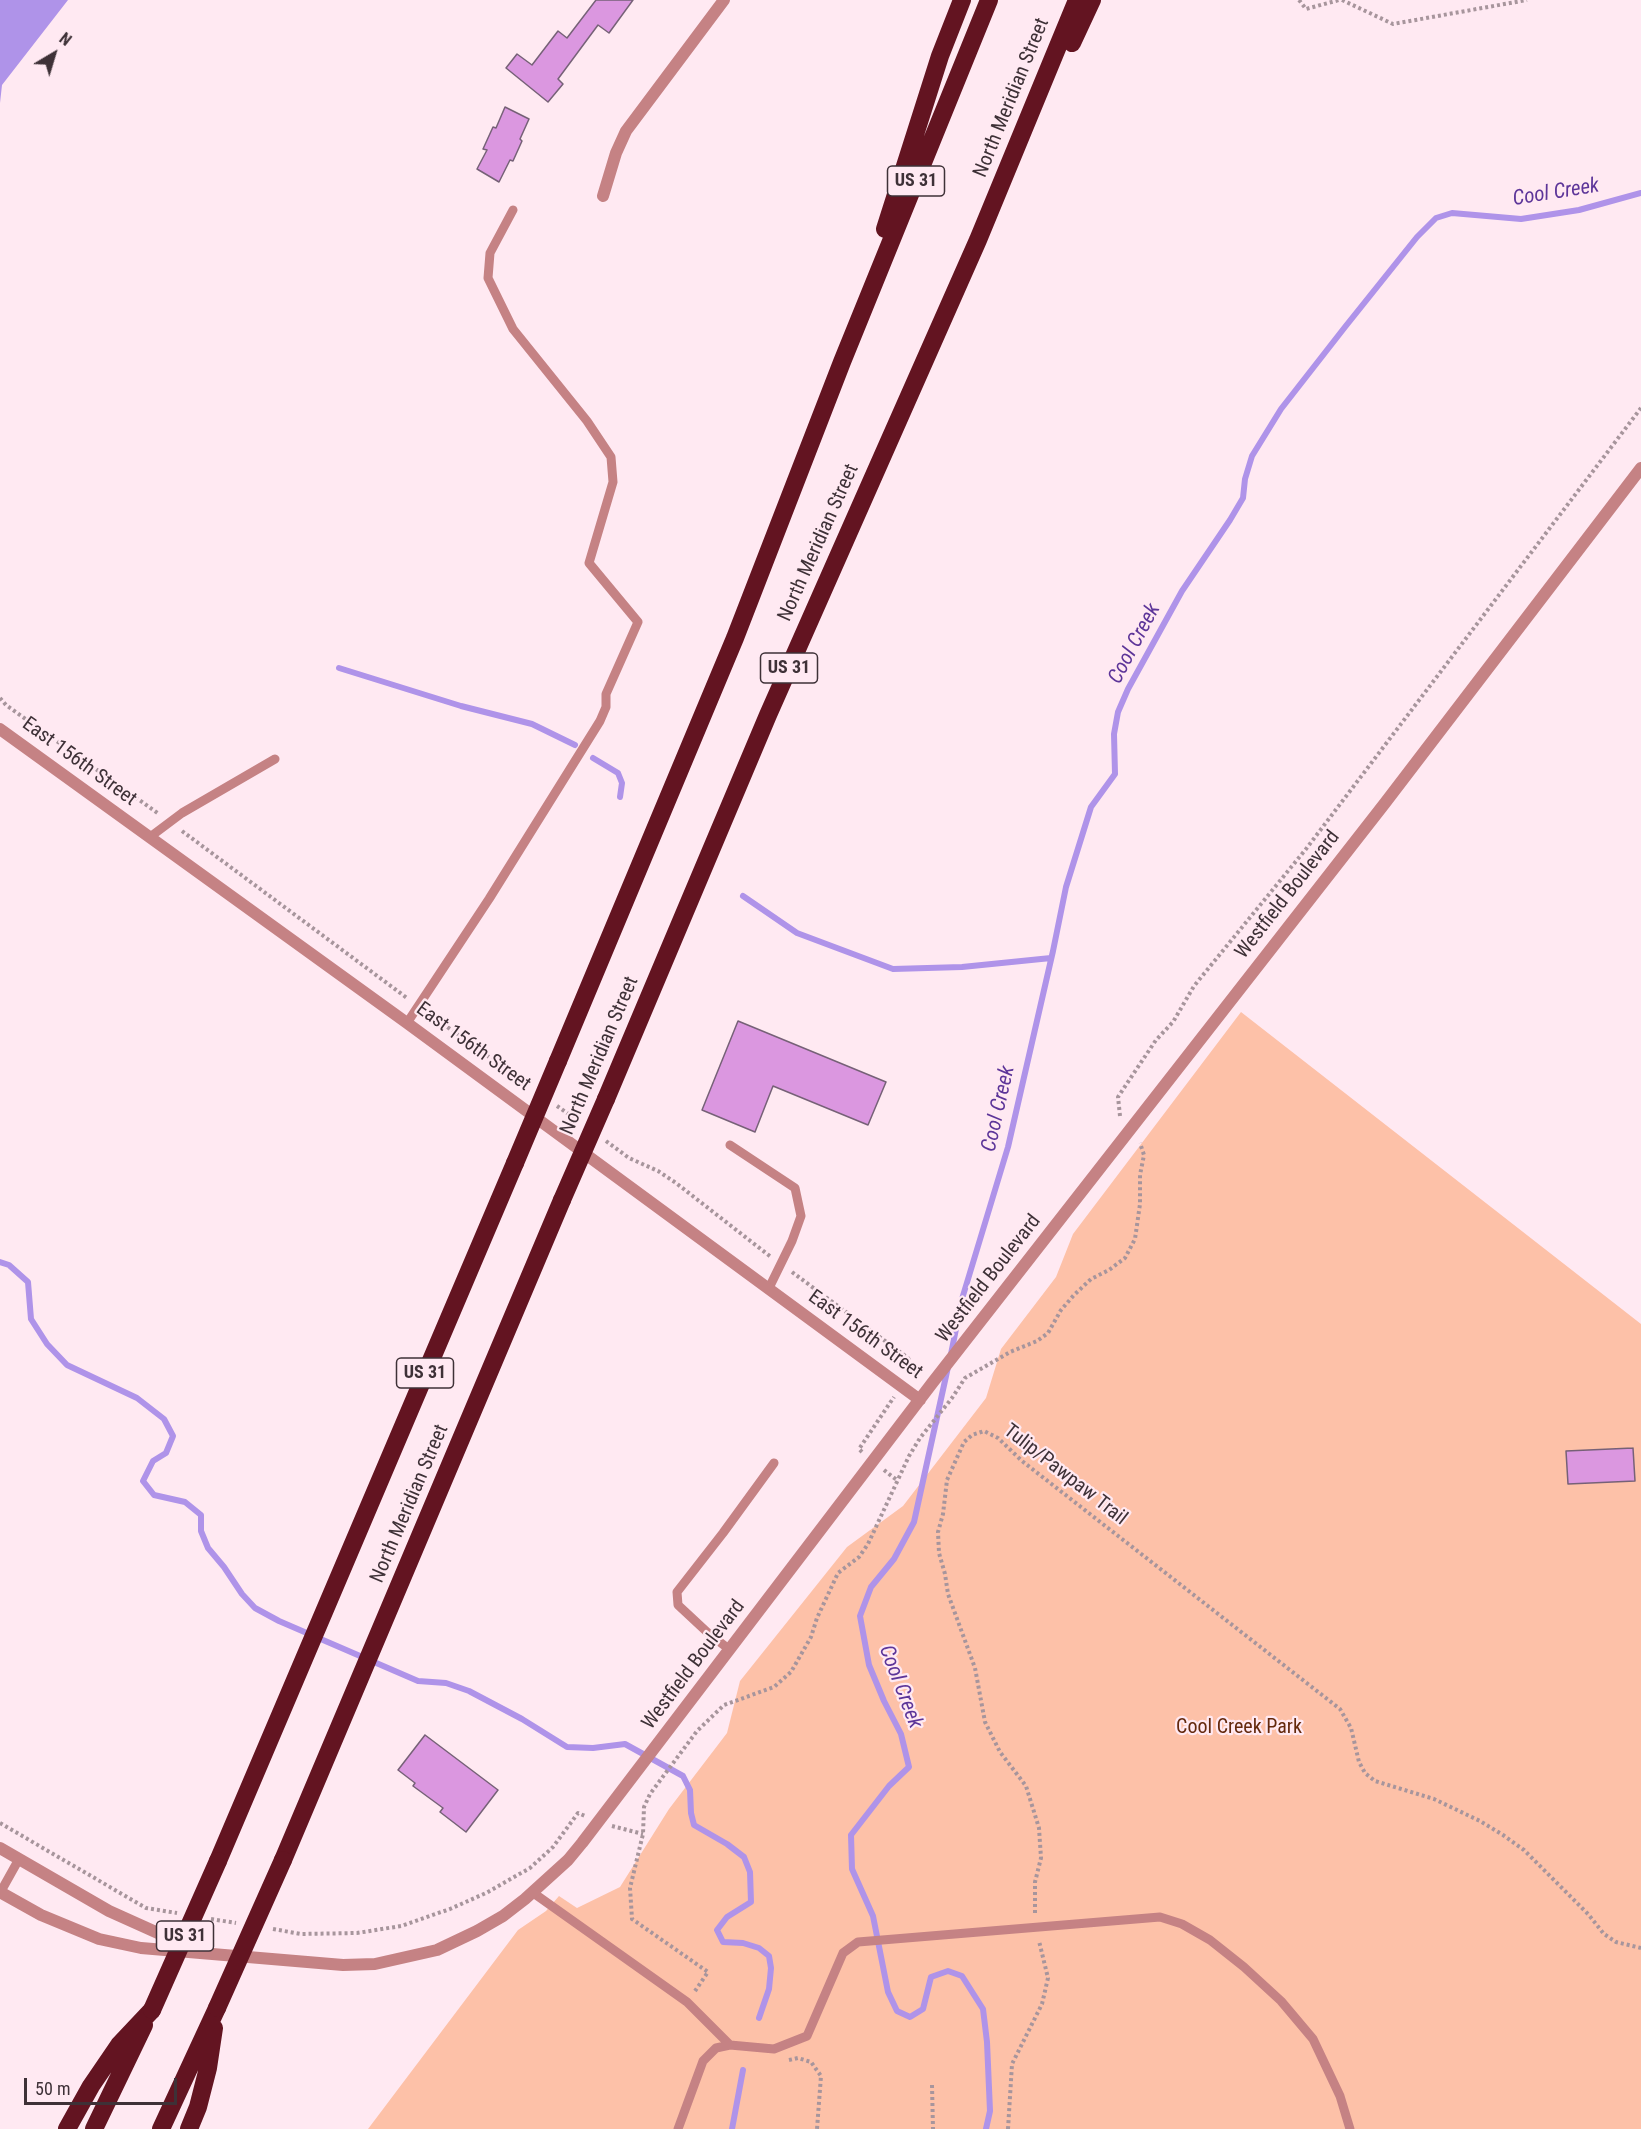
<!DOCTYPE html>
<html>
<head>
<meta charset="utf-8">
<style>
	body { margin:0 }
	#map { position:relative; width:1641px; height:2129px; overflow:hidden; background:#ffe9f2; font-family:"Roboto Condensed",sans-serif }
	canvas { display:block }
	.north { position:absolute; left:24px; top:24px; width:60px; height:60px; -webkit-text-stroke:4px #ffe9f2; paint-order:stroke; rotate:38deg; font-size:16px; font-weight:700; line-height:24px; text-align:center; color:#3e3137 }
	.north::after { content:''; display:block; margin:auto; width:21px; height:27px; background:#3e3137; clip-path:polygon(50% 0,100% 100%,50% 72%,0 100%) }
	.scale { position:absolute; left:24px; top:2078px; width:153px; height:27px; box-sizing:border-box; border:3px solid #3e3137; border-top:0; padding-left:8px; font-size:18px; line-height:21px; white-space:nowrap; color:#3e3137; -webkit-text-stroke:4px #ffe9f2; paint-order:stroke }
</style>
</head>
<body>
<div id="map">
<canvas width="1641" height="2129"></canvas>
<div class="north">N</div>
<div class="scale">50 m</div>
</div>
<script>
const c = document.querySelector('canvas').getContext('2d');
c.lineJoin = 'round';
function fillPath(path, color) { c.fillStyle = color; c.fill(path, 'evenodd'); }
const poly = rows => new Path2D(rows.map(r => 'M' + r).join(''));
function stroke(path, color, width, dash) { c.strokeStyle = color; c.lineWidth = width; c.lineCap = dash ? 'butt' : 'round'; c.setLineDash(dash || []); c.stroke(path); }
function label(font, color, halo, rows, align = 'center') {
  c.font = font + ' "Roboto Condensed",sans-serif'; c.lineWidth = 4.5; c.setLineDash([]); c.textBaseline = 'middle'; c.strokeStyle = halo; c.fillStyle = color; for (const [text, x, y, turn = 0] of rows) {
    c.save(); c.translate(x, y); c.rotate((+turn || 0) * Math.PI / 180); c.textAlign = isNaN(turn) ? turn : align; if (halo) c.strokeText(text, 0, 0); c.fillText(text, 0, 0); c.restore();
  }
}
fillPath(poly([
	[1241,1012,1641,1324,1641,2129,368,2129,518,1930,546,1911,559,1896,577,1908,620,1887,669,1809,727,1733,740,1681,847,1547,903,1506,986,1398,1001,1349,1056,1277,1073,1234]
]), '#fdc1a8');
fillPath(poly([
	[0,0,68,0,2,85,0,103]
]), '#af93e9');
stroke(poly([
	[339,668,461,706,532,724,575,745],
	[593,758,618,773,622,783,620,797],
	[743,896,797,933,893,969,962,967,1051,958],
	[0,1262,9,1265,28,1282,31,1319,47,1344,67,1365,137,1398,164,1419,173,1436,166,1453,153,1461,143,1481,154,1495,185,1502,201,1515,201,1531,208,1548,224,1567,242,1594,255,1608,279,1621,418,1681,446,1683,469,1691,522,1719,567,1747,593,1748,625,1744,683,1776,690,1790,691,1813,694,1825,727,1844,744,1857,750,1872,751,1902,727,1917,717,1930,723,1942,743,1943,759,1948,769,1956,771,1968,769,1989,759,2018],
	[951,1354,962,1299,1008,1147,1053,951,1066,887,1091,807,1115,774,1114,734,1118,712,1128,689,1182,591,1230,520,1243,498,1245,479,1252,456,1281,409,1345,327,1417,237,1436,218,1452,213,1521,219,1579,210,1641,193],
	[948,1367,914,1522,894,1559,871,1587,860,1616,869,1665,884,1701,901,1734,909,1767,889,1786,851,1835,852,1869,873,1916,888,1992,897,2011,910,2017,923,2009,931,1977,948,1971,962,1976,983,2009,987,2042,990,2111,986,2129],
	[732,2129,743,2070]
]), '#af93e9', 6);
const building = poly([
	[596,0,633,0,609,33,598,25,558,79,563,84,548,102,506,68,517,54,532,65,558,31,567,38,596,0],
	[505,107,529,119,520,139,522,141,513,161,510,160,499,182,477,169,487,150,483,149,493,127,496,128,505,107],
	[738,1021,886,1082,868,1125,773,1086,755,1132,702,1110,738,1021],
	[1633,1448,1635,1481,1568,1484,1566,1451,1633,1448],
	[425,1735,498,1790,466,1832,440,1812,443,1808,413,1786,415,1783,398,1770,425,1735]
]);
fillPath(building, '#db97e0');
stroke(building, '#766177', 1.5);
stroke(poly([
	[1299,0,1306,9,1339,0],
	[1342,0,1393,24,1527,0],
	[0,698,6,705,159,814],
	[182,831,407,998],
	[428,1013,529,1086],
	[557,1106,578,1121],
	[1120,1116,1118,1097,1156,1040,1173,1022,1194,986,1306,849,1641,408],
	[606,1141,629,1158,658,1171,676,1183,771,1257],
	[792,1272,908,1358,914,1368,910,1374],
	[862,1452,859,1449,894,1397],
	[884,1470,898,1481],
	[0,1823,146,1908,177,1913],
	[612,1826,643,1834],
	[1035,1913,1035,1882,1041,1858,1039,1828,1026,1786,1000,1752,985,1722,975,1668,948,1594,945,1574,939,1553,938,1532,943,1514,947,1480,964,1442,972,1435,984,1431,998,1438,1022,1461,1340,1709,1351,1728,1359,1762,1365,1773,1375,1781,1434,1799,1480,1821,1503,1835,1524,1850,1588,1914,1604,1934,1616,1942,1641,1948],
	[211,1919,236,1923],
	[273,1929,301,1934,357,1933,401,1926,450,1909,486,1893,530,1868,553,1847,578,1813,585,1816],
	[695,1991,708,1972,632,1919,630,1888,643,1834,644,1807,650,1794,697,1731,724,1705,774,1687,791,1672,811,1637,817,1618,838,1573,859,1557,868,1544,909,1456,920,1438,952,1398,965,1378,1010,1352,1037,1341,1048,1333,1061,1310,1074,1295,1091,1279,1109,1270,1125,1258,1135,1239,1140,1204,1140,1175,1144,1155,1140,1143],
	[789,2060,798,2058,811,2062,821,2076,817,2129],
	[932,2085,933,2129],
	[1008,2129,1012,2064,1042,2004,1048,1978,1039,1941]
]), '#a7959c', 4, [3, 3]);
stroke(poly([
	[150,837,182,813,275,759],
	[407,1023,489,899,600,721,606,707,606,694,638,622,589,563,613,482,611,457,587,421,513,329,488,278,490,253,513,210],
	[730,1145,795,1188,801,1216,792,1241,769,1288],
	[730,1650,707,1632,678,1605,677,1592,723,1533,774,1463],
	[532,1892,687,2002,730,2045],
	[0,1893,19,1859],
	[678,2129,703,2061,716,2048,730,2045,774,2049,807,2036,843,1953,858,1942,1160,1917,1182,1924,1210,1940,1244,1967,1281,2001,1313,2039,1340,2096,1350,2129]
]), '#c58284', 9);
stroke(poly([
	[603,196,616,153,626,131,724,0]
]), '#c58284', 12);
stroke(poly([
	[0,729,407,1023,920,1400],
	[0,1848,109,1911,169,1938,189,1944],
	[0,1892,41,1915,99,1939,141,1948,343,1965,375,1964,437,1950,477,1931,503,1916,525,1899,568,1860,582,1843,933,1382,1385,803,1641,468]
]), '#c58284', 12);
stroke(poly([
	[1072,43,1092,0],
	[885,229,940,56,962,0],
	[558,1061,735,638,842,362,989,0],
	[606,1099,768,715,978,240,1077,0],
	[283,1860,562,1200],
	[218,1861,515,1163],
	[67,2129,91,2086,119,2045,152,2010],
	[94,2129,144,2025],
	[161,2129,217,2008],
	[189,2129,198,2107,208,2068,214,2028]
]), '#631421', 18);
stroke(poly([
	[515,1163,558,1061],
	[562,1200,606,1099],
	[217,2008,283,1860],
	[152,2010,218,1861]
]), '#631421', 18);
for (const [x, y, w] of [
	[916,181,57],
	[789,668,57],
	[425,1373,57],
	[185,1936,57]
]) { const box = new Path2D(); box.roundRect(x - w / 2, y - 15, w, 30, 4.5); c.fillStyle = '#ffe9f2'; c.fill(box); stroke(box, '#3e3137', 1.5); }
label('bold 18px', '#3e3137', null, [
	["US 31",916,181],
	["US 31",789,668],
	["US 31",425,1373],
	["US 31",185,1936]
]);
label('20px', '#3e3137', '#ffe9f2', [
	["North Meridian Street",1012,98,-68],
	["North Meridian Street",819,543,-66],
	["East 156th Street",79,762,36],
	["Westfield Boulevard",1288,895,-52],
	["East 156th Street",473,1047,36],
	["North Meridian Street",600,1056,-67],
	["Westfield Boulevard",989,1279,-52],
	["East 156th Street",865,1335,36],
	["Tulip/Pawpaw Trail",1065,1475,38],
	["North Meridian Street",410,1504,-67],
	["Westfield Boulevard",694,1665,-53]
]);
label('20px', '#64290d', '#ffe9f2', [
	["Cool Creek Park",1239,1728]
]);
label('italic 21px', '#5d3599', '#ffe9f2', [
	["Cool Creek",1556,193,-9],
	["Cool Creek",1135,644,-62],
	["Cool Creek",999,1109,-77],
	["Cool Creek",900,1687,69]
]);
</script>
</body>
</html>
